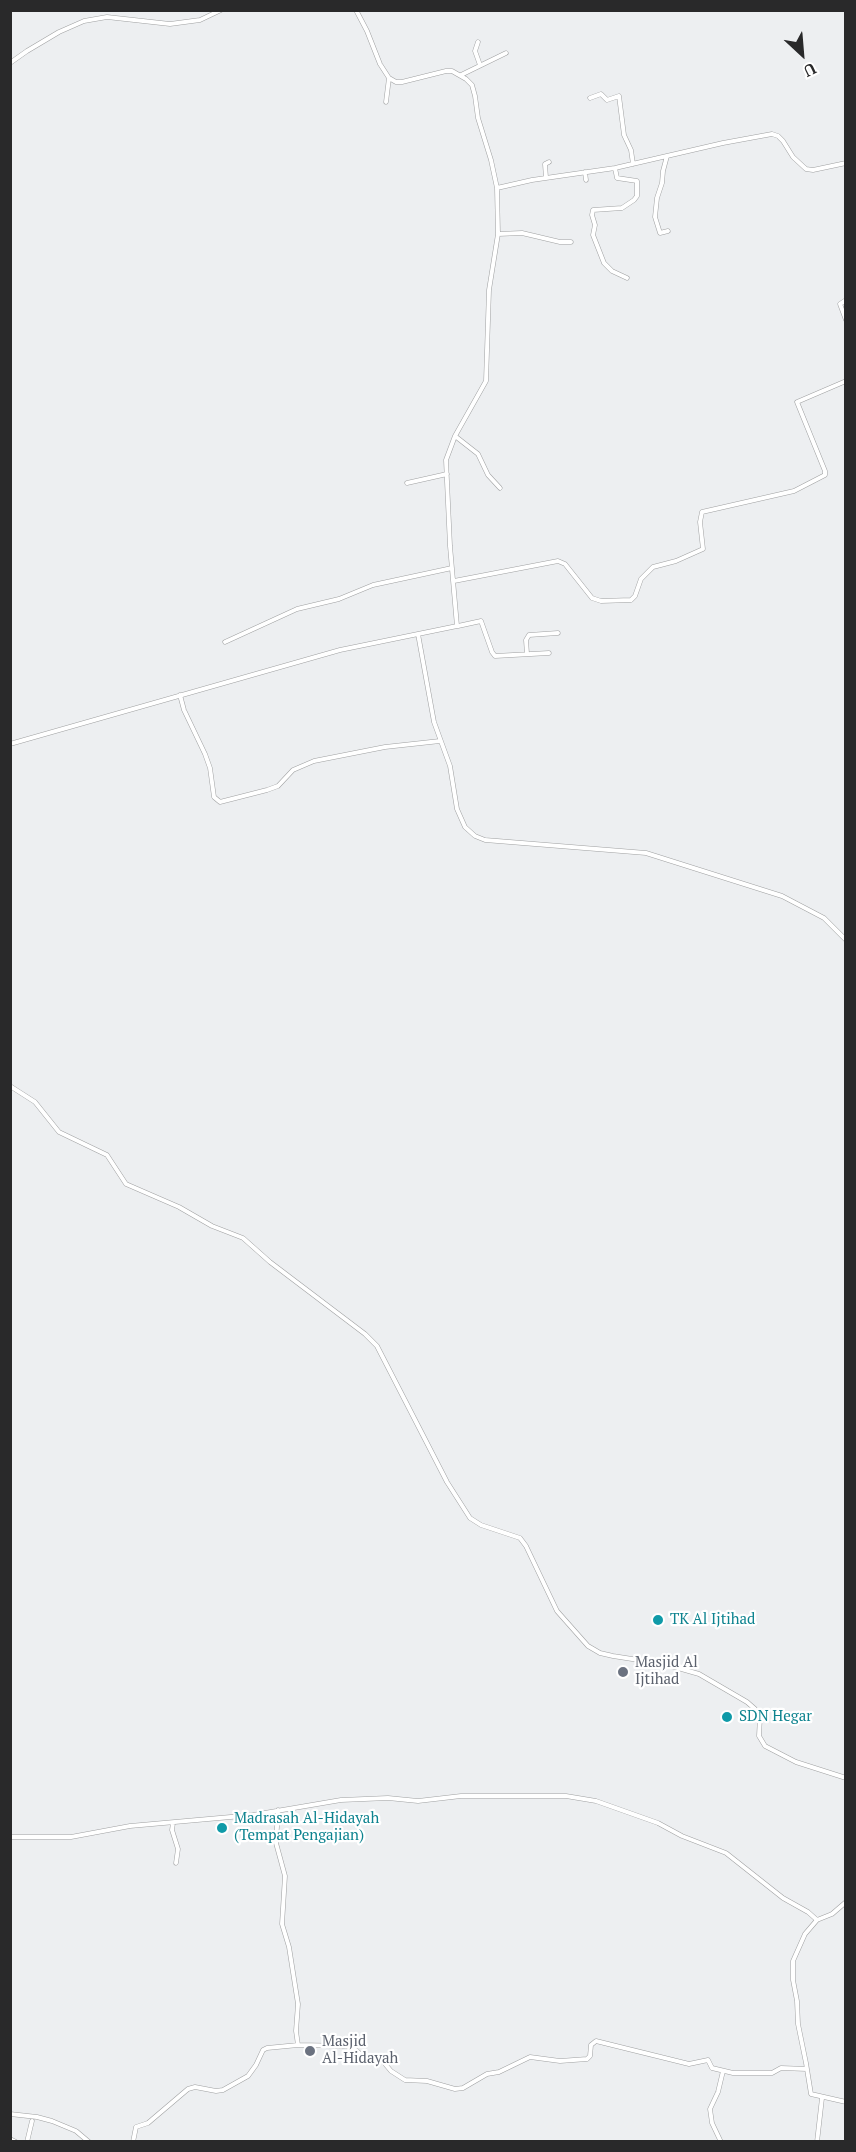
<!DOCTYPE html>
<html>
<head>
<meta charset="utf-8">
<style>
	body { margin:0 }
	#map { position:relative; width:856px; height:2152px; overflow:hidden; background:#edeff1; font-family:"PT Serif",serif }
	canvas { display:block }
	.frame { position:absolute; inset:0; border:12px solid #29292a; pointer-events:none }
	.north { position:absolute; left:772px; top:24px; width:60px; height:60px; -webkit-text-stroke:4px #fff; paint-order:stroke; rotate:154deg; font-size:16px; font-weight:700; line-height:24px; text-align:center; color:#29292a }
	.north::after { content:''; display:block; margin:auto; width:21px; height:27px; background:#29292a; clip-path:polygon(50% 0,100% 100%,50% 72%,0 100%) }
</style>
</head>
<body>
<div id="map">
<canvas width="856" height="2152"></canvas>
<div class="frame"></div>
<div class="north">U</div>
</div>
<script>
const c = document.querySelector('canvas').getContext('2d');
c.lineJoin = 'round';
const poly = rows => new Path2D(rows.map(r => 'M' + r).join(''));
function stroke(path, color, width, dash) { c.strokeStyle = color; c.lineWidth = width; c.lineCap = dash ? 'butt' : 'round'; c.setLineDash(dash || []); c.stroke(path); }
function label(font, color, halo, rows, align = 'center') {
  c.font = font + ' "PT Serif",serif'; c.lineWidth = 4.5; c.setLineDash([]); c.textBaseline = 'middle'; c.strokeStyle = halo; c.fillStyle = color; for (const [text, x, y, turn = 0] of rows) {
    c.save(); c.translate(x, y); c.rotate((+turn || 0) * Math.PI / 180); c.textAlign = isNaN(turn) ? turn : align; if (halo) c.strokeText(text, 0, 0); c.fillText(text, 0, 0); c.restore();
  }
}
const minor = poly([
	[356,10,367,31,380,64,389,78,396,82,402,82,446,71,452,71,466,79,472,85,475,96,478,118,491,160,497,188,498,234,489,290,486,381,455,436,446,460,450,546,457,626,418,634],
	[478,42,475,51,480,65],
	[10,63,27,51,59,32,84,21,107,17,170,24,200,20,221,10],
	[461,75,506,53],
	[590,98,601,94,607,100,619,96,624,135,631,150,633,164],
	[386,102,389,78],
	[667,156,663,171,662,183,657,198,655,217,660,233,668,231],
	[615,168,617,178,637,181,637,196,634,200,622,208,593,210,592,215,595,225,593,235,604,263,612,271,627,278],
	[585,172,586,180],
	[546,178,545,164,549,162],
	[497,188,532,180,615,168,723,143,772,134,778,136,783,141,793,157,806,169,813,170,846,163],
	[498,234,522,233,560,242,571,242],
	[846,300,840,304,846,320],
	[455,436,478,454,488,475,500,488],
	[407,483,447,474],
	[454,581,558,561,565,564,592,598,601,601,631,600,635,596,641,579,653,567,676,561,703,549,700,522,702,512,794,491,825,475,825,471,797,402,846,381],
	[458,626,481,621,492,652,495,656,549,653],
	[225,642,297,609,339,599,373,585,452,568],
	[527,654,526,640,529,635,558,633],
	[180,695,184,710,205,754,210,768,214,797,220,802,267,790,278,786,293,770,314,761,385,747,440,741],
	[10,744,340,650,418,634,434,722,450,766,457,809,465,827,475,836,485,840,646,853,782,896,824,918,846,940],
	[10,1086,35,1102,59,1132,107,1155,126,1184,179,1207,212,1226,243,1238,270,1262,365,1334,377,1346,447,1482,470,1518,481,1525,520,1538,526,1546,557,1611,588,1646,600,1653,613,1656,664,1664,699,1674,747,1702,755,1709,760,1717,759,1736,765,1746,796,1762,846,1778],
	[173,1823,172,1830,178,1849,176,1863],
	[10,1837,71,1837,130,1826,253,1815,341,1800,388,1798,418,1801,461,1796,566,1796,596,1801,658,1823,682,1836,726,1853,783,1898,808,1912,817,1920,805,1934,793,1961,793,1980,797,2001,798,2024,806,2063,811,2094,846,2102],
	[817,1920,832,1914,846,1902],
	[298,2045,351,2046,367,2060,381,2059,391,2071,405,2080,427,2081,455,2089,463,2088,487,2074,499,2072,530,2057,560,2061,587,2059,590,2056,591,2045,596,2041,689,2064,708,2060,712,2068,733,2073,772,2073,781,2068,807,2069],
	[10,2114,37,2117,52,2121,76,2131,89,2142],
	[10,2139,16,2142],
	[27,2142,32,2121],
	[133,2142,136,2127,148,2123,188,2089,195,2087,216,2091,223,2090,248,2076,256,2065,263,2050,267,2048,298,2045,296,2031,298,2004,289,1947,282,1924,285,1876,276,1843,278,1810],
	[721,2142,712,2123,710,2109,718,2092,723,2071],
	[817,2142,822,2098]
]);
stroke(minor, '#9fa0a1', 5);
stroke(minor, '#fff', 4);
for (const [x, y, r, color] of [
	[658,1620,6,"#0f9aa8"],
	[623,1672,6,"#6b7280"],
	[727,1717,6,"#0f9aa8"],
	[222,1828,6,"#0f9aa8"],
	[310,2051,6,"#6b7280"]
]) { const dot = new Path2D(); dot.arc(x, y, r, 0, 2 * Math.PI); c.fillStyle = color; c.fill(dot); stroke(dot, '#fff', 2); }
label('15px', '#0d838f', '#fff', [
	["TK Al Ijtihad",670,1620],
	["SDN Hegar",739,1717],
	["Madrasah Al-Hidayah",234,1819],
	["(Tempat Pengajian)",234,1836]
], 'left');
label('15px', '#5b616d', '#fff', [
	["Masjid Al",635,1663],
	["Ijtihad",635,1680],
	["Masjid",322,2042],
	["Al-Hidayah",322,2059]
], 'left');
</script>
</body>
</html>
